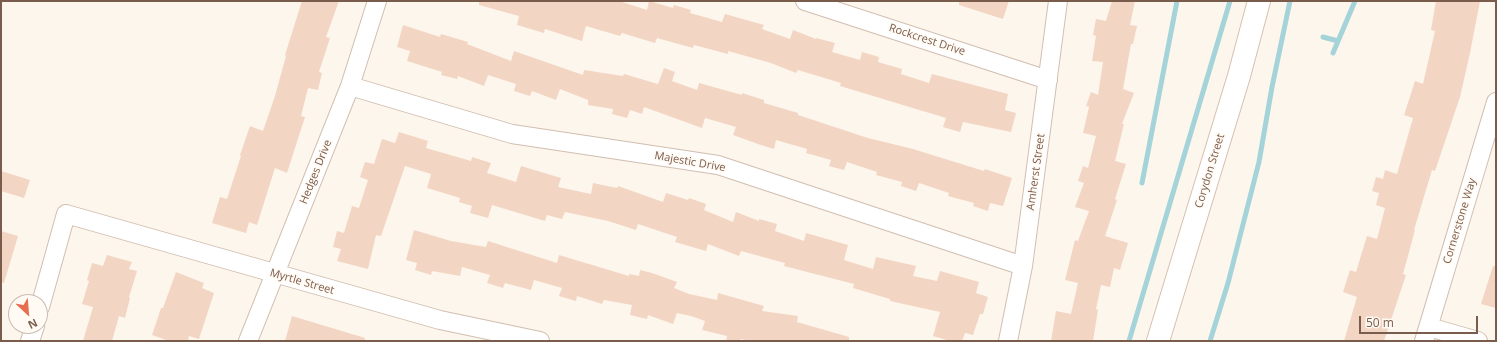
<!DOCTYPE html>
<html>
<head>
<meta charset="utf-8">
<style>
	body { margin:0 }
	#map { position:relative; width:1497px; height:342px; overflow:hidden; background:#fdf6ec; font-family:"Open Sans",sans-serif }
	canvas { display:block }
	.frame { position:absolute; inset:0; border:2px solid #7a5c4d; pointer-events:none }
	.north { position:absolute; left:8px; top:294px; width:40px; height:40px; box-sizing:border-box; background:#fffaf3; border:1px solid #cabbb1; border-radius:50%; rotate:154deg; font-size:11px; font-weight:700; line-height:16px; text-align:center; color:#7a5c4d }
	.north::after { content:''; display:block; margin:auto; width:14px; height:18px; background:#e76f51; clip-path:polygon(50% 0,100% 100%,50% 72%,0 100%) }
	.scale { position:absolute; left:1359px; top:316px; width:119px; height:18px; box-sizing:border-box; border:2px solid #7a5c4d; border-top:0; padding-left:5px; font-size:12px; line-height:14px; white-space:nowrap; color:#7a5c4d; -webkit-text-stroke:3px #fffaf3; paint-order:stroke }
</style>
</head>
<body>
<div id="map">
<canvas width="1497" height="342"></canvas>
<div class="frame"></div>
<div class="north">N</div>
<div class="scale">50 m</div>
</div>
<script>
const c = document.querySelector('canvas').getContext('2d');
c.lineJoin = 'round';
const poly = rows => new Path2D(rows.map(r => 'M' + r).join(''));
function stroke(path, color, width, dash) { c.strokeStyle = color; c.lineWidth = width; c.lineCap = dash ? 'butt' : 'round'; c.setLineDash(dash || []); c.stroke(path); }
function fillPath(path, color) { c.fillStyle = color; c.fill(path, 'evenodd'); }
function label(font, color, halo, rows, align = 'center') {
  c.font = font + ' "Open Sans",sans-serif'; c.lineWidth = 3; c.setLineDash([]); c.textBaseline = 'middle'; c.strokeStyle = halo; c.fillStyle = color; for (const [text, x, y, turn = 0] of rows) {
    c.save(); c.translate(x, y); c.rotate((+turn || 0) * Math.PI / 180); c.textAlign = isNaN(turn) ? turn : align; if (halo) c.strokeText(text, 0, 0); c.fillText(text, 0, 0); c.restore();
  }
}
stroke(poly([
	[1323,37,1338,41],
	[1333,53,1355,1],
	[1142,183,1177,1],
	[1129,341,1230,1],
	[1210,341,1228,283,1259,162,1272,87,1290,1]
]), '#a5d3da', 5);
fillPath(poly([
	[302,1,339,1,326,37,330,38,319,72,322,73,318,90,308,88,301,116,305,117,287,173,275,168,257,225,249,222,246,233,212,223,220,197,227,199,241,156,240,155,250,126,263,131,275,96,286,56,285,55],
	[479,1,619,1,647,10,649,1,673,8,674,5,691,10,690,13,722,22,725,14,764,25,762,29,790,39,793,30,816,39,816,38,835,43,832,52,860,60,862,52,879,57,878,62,902,69,901,74,929,83,932,74,1008,94,1005,110,1016,113,1011,132,963,122,960,132,943,127,946,118,840,86,841,83,798,70,796,73,771,63,728,51,728,54,694,45,693,48,657,38,655,43,622,33,620,36,586,26,582,41,545,29,544,33,517,25,519,16,479,5],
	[959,1,1009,1,1003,19,959,5],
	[1112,1,1135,1,1130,25,1137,26,1133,44,1131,44,1123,89,1134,93,1122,124,1124,124,1115,161,1126,164,1115,199,1117,200,1105,236,1128,243,1120,270,1114,268,1110,287,1101,285,1096,309,1098,310,1093,341,1051,341,1056,311,1071,314,1078,283,1065,280,1075,240,1078,241,1089,211,1075,207,1084,183,1078,181,1083,166,1088,168,1096,136,1083,133,1089,107,1086,106,1091,92,1098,95,1103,62,1092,61,1096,36,1093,35,1096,19,1106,21],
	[1436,1,1480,1,1470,53,1460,97,1435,171,1432,170,1414,230,1415,230,1403,274,1406,275,1384,341,1344,341,1357,297,1343,292,1350,270,1356,272,1367,236,1377,239,1385,208,1376,205,1379,193,1372,191,1376,177,1383,179,1385,170,1397,174,1413,118,1404,115,1415,81,1423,84,1435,31,1431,30],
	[403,25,440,37,441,34,468,42,467,44,511,61,514,51,583,75,584,70,623,76,624,74,658,84,664,68,675,72,672,81,697,90,699,83,742,95,742,93,764,100,764,103,798,113,798,115,868,138,913,149,984,171,985,169,1012,178,1003,206,990,203,988,211,973,206,974,203,948,196,949,193,919,183,916,191,901,186,902,182,876,175,877,172,847,162,844,170,829,166,831,160,806,153,807,149,776,140,774,149,758,144,733,135,736,127,705,118,702,128,644,107,642,114,630,110,627,118,612,114,613,109,588,105,588,100,560,89,556,100,532,91,530,96,514,91,516,84,488,75,484,86,458,76,457,79,441,75,442,72,407,61,410,51,397,47],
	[399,132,428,141,426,148,471,161,472,157,491,163,487,173,516,182,521,166,561,178,558,187,591,194,593,183,617,188,618,186,663,202,666,193,688,200,689,198,706,204,704,210,733,222,736,212,759,221,759,219,777,224,775,231,804,241,806,233,848,245,844,260,873,269,876,257,916,266,913,276,937,281,940,271,979,282,976,293,988,297,983,314,980,314,973,335,965,333,962,341,950,341,933,336,940,312,890,301,890,299,853,288,854,284,784,266,785,263,741,251,739,256,708,244,706,251,675,242,677,237,638,224,636,230,608,221,565,212,562,219,547,215,545,221,492,205,488,218,470,213,472,206,459,202,460,198,427,188,431,174,405,166,381,236,376,235,368,269,337,261,341,249,333,247,337,231,344,233,352,206,359,208,368,180,360,177,365,162,374,164,382,139,395,143],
	[1,171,30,180,24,198,1,191],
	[414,230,451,241,486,247,488,241,557,263,559,255,629,276,629,274,639,276,640,270,652,273,677,282,674,288,689,294,717,300,718,293,764,306,762,311,798,316,797,322,849,337,849,341,750,341,741,339,740,341,726,341,727,336,702,330,705,321,691,316,677,313,673,324,648,315,647,319,630,315,632,305,604,300,602,304,577,296,576,301,559,296,562,288,534,280,531,290,505,283,503,288,487,283,490,275,462,267,460,276,432,271,431,275,415,270,417,263,406,260],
	[1,231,18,236,4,283,1,282],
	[107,255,132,262,129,269,137,271,129,297,130,298,125,318,119,316,112,341,83,341,93,307,82,304,89,281,87,280,92,263,103,266],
	[1493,266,1496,266,1496,308,1481,304],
	[176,272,204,283,202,288,214,293,199,339,189,336,188,341,169,341,152,335,161,308,163,308],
	[292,316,365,338,365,341,285,341]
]), '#f3d5c3');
const minor = poly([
	[805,1,1048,80],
	[350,86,512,134,718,165,1023,266],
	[40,307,66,214,440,320,540,341],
	[1429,327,1478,341],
	[30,341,35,326],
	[248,341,350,86,377,1],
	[1008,341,1023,266,1058,1],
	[1424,341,1496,102]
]);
const secondary = poly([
	[1158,341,1239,76,1259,1]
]);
stroke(minor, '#d1beb0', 20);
stroke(secondary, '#d6c0b0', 24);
stroke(minor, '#fff', 18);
stroke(secondary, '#fff', 22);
label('11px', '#7a5c4d', '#fffaf3', [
	["Rockcrest Drive",927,40,18],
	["Majestic Drive",690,162,10],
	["Corydon Street",1210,171,-73],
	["Hedges Drive",316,172,-68],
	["Amherst Street",1036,172,-82],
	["Cornerstone Way",1460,221,-73],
	["Myrtle Street",302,282,16]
]);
</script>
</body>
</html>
